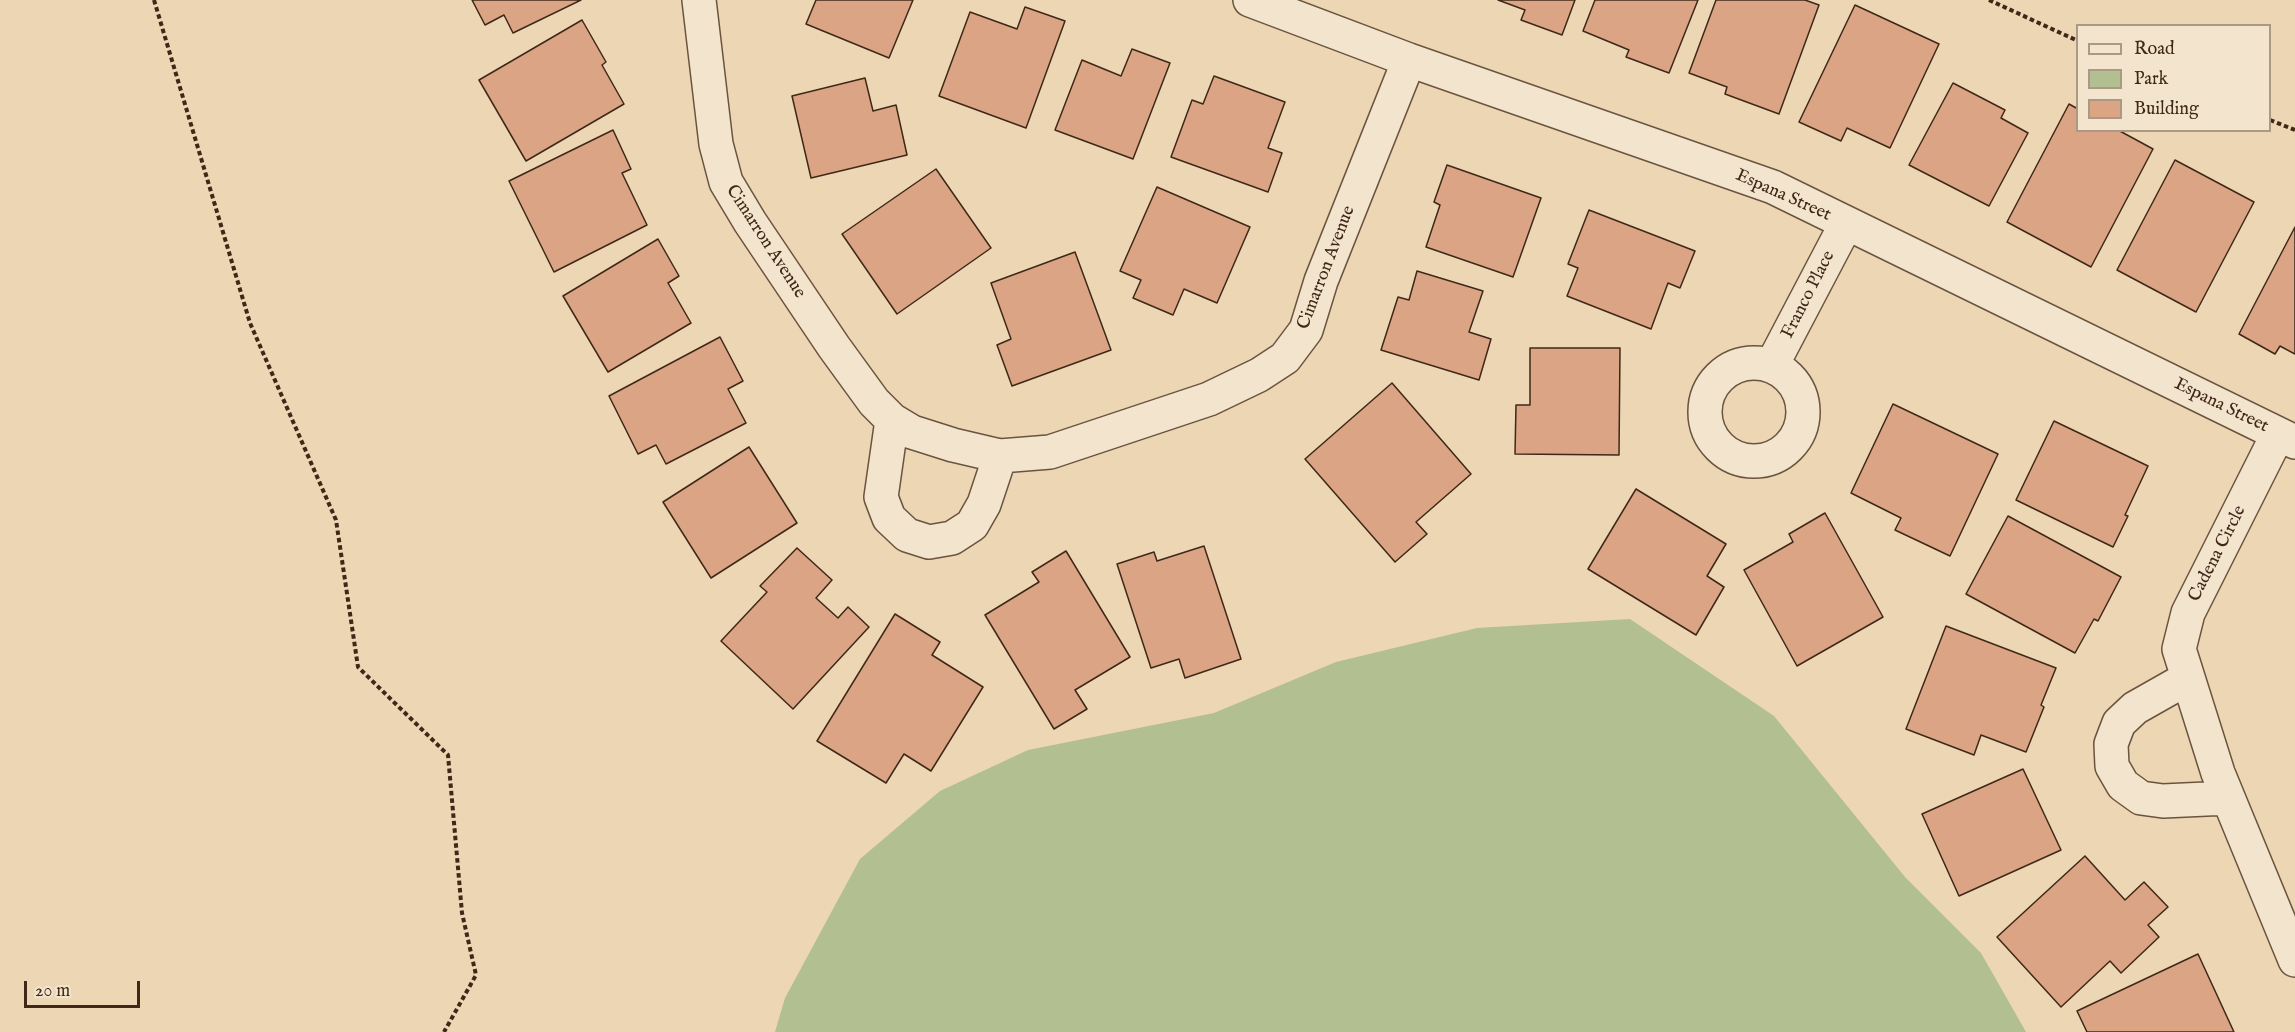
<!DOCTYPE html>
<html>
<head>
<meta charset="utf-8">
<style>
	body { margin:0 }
	#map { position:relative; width:2295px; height:1032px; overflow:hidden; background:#ecd6b3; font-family:"IM FELL English",serif }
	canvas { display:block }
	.legend { position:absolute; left:2076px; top:24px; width:195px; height:108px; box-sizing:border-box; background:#f3e4ce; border:2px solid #ab9985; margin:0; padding:8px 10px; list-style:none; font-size:18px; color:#3f2818 }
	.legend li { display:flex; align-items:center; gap:12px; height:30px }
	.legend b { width:30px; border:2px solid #ab9985 }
	.scale { position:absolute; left:24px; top:981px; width:116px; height:27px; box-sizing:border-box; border:3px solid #3f2818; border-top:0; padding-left:8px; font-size:18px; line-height:21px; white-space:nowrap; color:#3f2818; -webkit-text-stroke:4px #f3e4ce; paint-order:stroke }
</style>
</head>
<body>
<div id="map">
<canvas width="2295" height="1032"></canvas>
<ul class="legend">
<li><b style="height:8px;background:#f3e4ce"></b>Road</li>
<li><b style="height:16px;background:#b2bf91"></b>Park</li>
<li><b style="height:16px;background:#daa485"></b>Building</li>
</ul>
<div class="scale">20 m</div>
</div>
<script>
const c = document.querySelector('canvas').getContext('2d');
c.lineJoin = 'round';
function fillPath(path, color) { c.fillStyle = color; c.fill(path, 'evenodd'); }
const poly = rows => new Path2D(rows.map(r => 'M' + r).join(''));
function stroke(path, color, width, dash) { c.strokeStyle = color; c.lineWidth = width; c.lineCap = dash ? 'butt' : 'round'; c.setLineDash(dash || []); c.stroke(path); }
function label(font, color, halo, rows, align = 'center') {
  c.font = font + ' "IM FELL English",serif'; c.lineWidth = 4.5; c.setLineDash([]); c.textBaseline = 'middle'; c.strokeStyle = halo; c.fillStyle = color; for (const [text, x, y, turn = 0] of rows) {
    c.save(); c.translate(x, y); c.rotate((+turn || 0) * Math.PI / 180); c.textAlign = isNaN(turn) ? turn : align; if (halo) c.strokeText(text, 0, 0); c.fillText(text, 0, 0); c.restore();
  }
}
fillPath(poly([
	[1630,619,1774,716,1905,877,1981,953,2026,1032,775,1032,785,998,860,859,940,791,1028,750,1214,713,1336,662,1477,628]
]), '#b2bf91');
const building = poly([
	[472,0,581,0,513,33,504,15,485,25,472,0],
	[816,0,913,0,889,58,806,24,816,0],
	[1498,0,1575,0,1562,35,1521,20,1525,10,1498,0],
	[1595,0,1698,0,1669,73,1626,57,1629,50,1583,31,1595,0],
	[1716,0,1805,0,1819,5,1779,114,1725,94,1727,87,1689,73,1716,0],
	[1855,5,1939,44,1890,148,1847,128,1841,141,1799,122,1855,5],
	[1025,7,1065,21,1026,128,939,96,970,12,1017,29,1025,7],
	[582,20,606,62,602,65,624,104,526,161,479,80,582,20],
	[1132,49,1170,63,1133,159,1055,130,1082,60,1121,76,1132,49],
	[1214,76,1285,102,1268,148,1282,153,1268,192,1171,157,1192,100,1203,104,1214,76],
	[865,78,873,111,896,105,907,155,811,178,792,96,865,78],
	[1953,83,2005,110,2001,118,2028,133,1989,206,1909,165,1953,83],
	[2069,104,2078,109,2078,130,2118,130,2153,149,2091,267,2007,222,2069,104],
	[613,130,631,169,622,173,647,225,554,272,509,181,613,130],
	[2175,160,2254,202,2196,312,2117,270,2175,160],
	[1447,165,1541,198,1513,277,1426,247,1440,205,1434,202,1447,165],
	[936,169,991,248,897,314,842,234,936,169],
	[1157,187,1250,227,1217,303,1184,289,1173,315,1133,298,1141,280,1120,271,1157,187],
	[1589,210,1695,251,1680,288,1668,283,1651,329,1567,296,1578,268,1568,264,1589,210],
	[2295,227,2295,354,2280,346,2275,354,2239,334,2295,227],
	[658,239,679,276,668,283,691,323,608,372,563,296,658,239],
	[1075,252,1111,350,1012,386,997,345,1011,339,991,283,1075,252],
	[1417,271,1483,291,1469,332,1491,339,1479,380,1381,350,1398,297,1409,300,1417,271],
	[720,337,743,381,728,389,746,423,666,464,656,445,638,454,609,396,720,337],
	[1530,348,1620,348,1619,455,1515,454,1516,405,1530,405,1530,348],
	[1392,383,1471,474,1416,522,1427,534,1395,562,1305,459,1392,383],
	[1893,404,1998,454,1950,556,1895,530,1901,518,1851,493,1893,404],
	[2054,421,2148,466,2125,515,2128,516,2113,547,2016,500,2054,421],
	[749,447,797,523,711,578,663,502,749,447],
	[1636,489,1726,544,1707,576,1724,587,1696,635,1588,569,1636,489],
	[1825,513,1883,617,1797,666,1744,570,1793,542,1789,534,1825,513],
	[2008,516,2121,577,2098,621,2094,619,2075,653,1966,594,2008,516],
	[1204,546,1241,659,1185,678,1179,659,1151,668,1117,564,1154,552,1157,561,1204,546],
	[797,548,832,580,816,598,838,618,848,607,869,627,793,709,721,641,767,592,760,586,797,548],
	[1066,551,1130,657,1075,690,1087,709,1054,729,985,615,1039,582,1032,572,1066,551],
	[895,614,940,642,932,655,983,687,931,771,904,754,886,783,817,741,895,614],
	[1946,626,2056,668,2041,705,2044,707,2026,752,1981,735,1974,755,1906,729,1946,626],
	[2023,769,2061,850,1959,896,1922,814,2023,769],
	[2085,856,2125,900,2144,882,2168,907,2148,925,2159,937,2121,973,2110,961,2061,1007,1997,937,2085,856],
	[2198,954,2234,1032,2087,1032,2077,1011,2198,954]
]);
fillPath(building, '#daa485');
stroke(building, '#3f2818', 1.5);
const street = poly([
	[699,0,716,144,726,182,750,222,834,347,874,402,892,420,912,432,953,445,1000,456,1050,452,1209,399,1259,375,1285,358,1306,330,1321,281,1409,60],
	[1250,0,1409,60,1773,187,2295,442],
	'1705 412a49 49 0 1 1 98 0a49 49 0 1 1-98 0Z',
	[1772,365,1846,224],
	[892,420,881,497,889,518,907,535,929,542,952,538,972,525,984,504,1000,456],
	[2278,434,2188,613,2179,649,2218,773,2295,960],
	[2188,678,2135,708,2119,723,2111,744,2112,766,2123,785,2141,798,2163,801,2228,798]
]);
stroke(street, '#6a543f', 36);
stroke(poly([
	[154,0,250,323,336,520,358,667,448,755,462,913,476,975,444,1032],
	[1989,0,2078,41],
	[2270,120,2295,130]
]), '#3f2818', 4, [4.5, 3]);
stroke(street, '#f3e4ce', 33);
label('18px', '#3f2818', '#f3e4ce', [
	["Espana Street",1783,196,24],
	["Cimarron Avenue",765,242,57],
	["Cimarron Avenue",1327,268,-69],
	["Franco Place",1809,295,-63],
	["Espana Street",2221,406,26],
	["Cadena Circle",2218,554,-63]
]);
</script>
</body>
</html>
